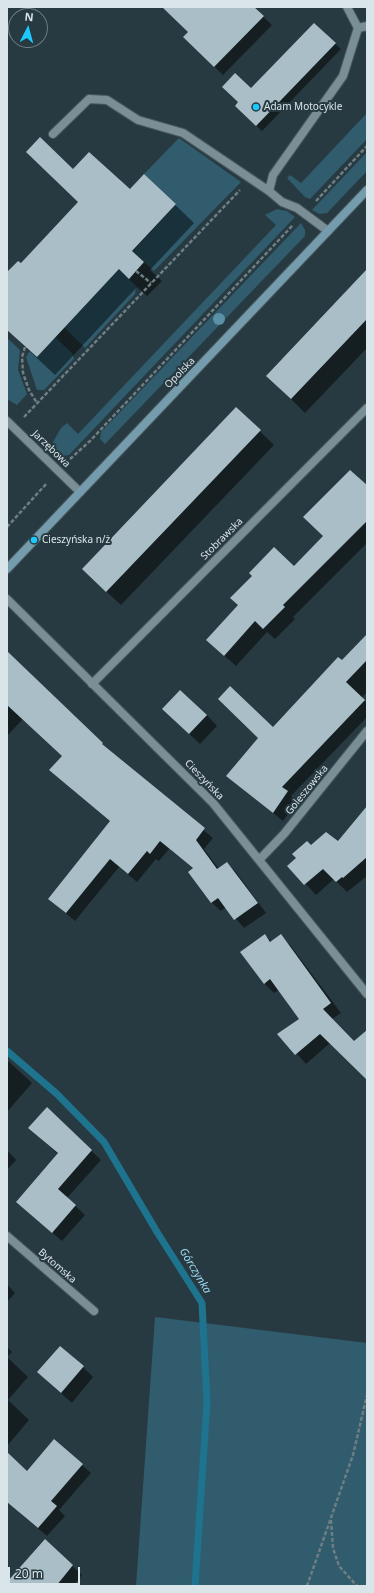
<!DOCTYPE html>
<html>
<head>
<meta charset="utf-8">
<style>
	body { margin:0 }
	#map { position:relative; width:374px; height:1593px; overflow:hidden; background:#283a41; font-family:"Noto Sans",sans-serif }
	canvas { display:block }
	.frame { position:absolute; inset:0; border:8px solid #dae5e9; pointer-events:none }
	.north { position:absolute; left:8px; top:8px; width:40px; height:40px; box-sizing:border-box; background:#283a41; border:1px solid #6f7e84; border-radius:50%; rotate:6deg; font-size:11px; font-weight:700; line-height:16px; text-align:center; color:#dae5e9 }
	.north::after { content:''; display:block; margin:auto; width:14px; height:18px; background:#1bc9fc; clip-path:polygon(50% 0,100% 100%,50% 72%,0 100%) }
	.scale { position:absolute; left:8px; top:1567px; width:72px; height:18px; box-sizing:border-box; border:2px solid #dae5e9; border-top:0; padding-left:5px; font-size:12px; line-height:14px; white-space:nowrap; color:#dae5e9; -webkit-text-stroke:3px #283a41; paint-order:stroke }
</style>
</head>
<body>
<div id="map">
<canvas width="374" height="1593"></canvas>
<div class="frame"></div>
<div class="north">N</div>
<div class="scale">20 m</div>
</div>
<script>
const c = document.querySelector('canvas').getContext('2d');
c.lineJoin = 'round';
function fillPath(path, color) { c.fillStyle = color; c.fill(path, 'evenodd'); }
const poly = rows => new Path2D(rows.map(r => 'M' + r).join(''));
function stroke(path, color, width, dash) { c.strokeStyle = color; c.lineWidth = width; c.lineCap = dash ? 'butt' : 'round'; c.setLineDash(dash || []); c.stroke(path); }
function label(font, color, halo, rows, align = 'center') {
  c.font = font + ' "Noto Sans",sans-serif'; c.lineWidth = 4; c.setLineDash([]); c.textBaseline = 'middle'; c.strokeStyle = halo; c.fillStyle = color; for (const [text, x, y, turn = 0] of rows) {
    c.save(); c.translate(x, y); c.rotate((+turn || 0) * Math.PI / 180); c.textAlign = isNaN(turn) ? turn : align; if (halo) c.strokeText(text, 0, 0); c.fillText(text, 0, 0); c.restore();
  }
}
fillPath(poly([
	[367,113,367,139,310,199,305,197,287,178,290,175,301,183],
	[179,138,241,182,154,271,137,256,129,264,125,260,176,204,144,174],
	[367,152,367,171,327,213,319,214,312,210],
	[277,209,287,211,295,217,69,455,63,456,55,453,53,442,61,428,67,423,78,434,276,225,265,215],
	[301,223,305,230,305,236,105,444,100,439,101,432],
	[119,269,136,286,135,294,85,348,64,327],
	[55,337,72,353,74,359,44,390,37,390,26,357,30,351,37,357],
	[7,338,20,350,18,370,27,394,17,405,7,399],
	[155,1317,367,1343,367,1586,136,1586]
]), '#305c6d');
fillPath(poly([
	[162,7,253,7,272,25,223,75,184,37,190,32],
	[314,24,341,49,262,131,236,106],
	[73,170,130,190,144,175,194,223,150,270,162,281,147,296,137,287,55,375,7,330,7,274,21,265,79,202],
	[367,271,367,348,305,413,281,389],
	[236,408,274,445,121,605,97,583],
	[367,487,367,543,293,617,295,619,275,639,267,632,236,666,219,651,324,536],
	[367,634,367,692,361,698,367,703,367,717,291,796,297,802,283,821,227,776,273,728,342,662],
	[7,653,110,753,213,838,204,849,219,869,227,863,236,872,266,913,244,928,226,907,221,911,212,903,189,872,194,869,169,849,159,861,156,859,137,882,119,867,75,921,49,899,111,822,50,770,63,756,23,719,7,736],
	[207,715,217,726,200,744,174,720],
	[367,807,367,876,347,892,334,879,316,895,289,866,311,846,338,843],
	[265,935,272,942,281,936,290,945,341,1013,332,1019,355,1043,367,1043,367,1080,330,1043,306,1064,279,1034,300,1019,279,990,274,993,264,983],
	[7,1060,32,1083,7,1112],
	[47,1108,101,1160,67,1198,85,1215,62,1241,27,1211,58,1154,39,1137],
	[7,1150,16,1160,7,1170],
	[7,1284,15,1293,7,1302],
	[7,1347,12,1352,7,1357,28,1377,8,1400,29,1420,7,1446],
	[83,1367,93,1377,72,1403,48,1382],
	[55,1441,91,1473,59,1510,65,1516,47,1536,22,1515,7,1498,7,1454,27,1472],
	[45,1541,82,1575,73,1586,10,1586]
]), '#0007');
stroke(poly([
	[7,1051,57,1094,104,1142,157,1232,202,1303,207,1402,195,1586]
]), '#1e738e', 7);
fillPath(poly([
	[162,7,254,7,264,16,214,67,183,37,188,32],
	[314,23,336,43,256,126,235,106,238,102,222,87,235,73,251,88],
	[40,137,73,169,89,152,130,189,144,174,176,204,132,251,144,262,136,271,129,279,119,269,37,357,7,330,7,272,18,261,21,263,78,202,26,152],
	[367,269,367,319,291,399,266,376],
	[236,407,261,430,106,592,82,569],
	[350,470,367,485,367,521,283,605,285,607,263,629,255,621,224,656,206,640,238,605,230,598,252,576,249,573,274,547,294,566,323,536,303,517],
	[367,634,367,660,346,682,365,700,282,787,288,791,273,813,226,776,258,738,218,699,230,686,273,727,338,657,342,660],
	[7,651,103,743,102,744,205,828,196,840,217,869,227,862,258,903,234,920,218,898,211,903,188,872,193,868,160,841,150,854,147,851,128,874,110,859,66,913,48,899,110,821,49,770,62,756,7,705],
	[180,690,207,715,189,734,162,709],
	[367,806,367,857,343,878,342,877,336,882,323,869,304,885,287,866,296,858,292,854,307,841,311,845,326,832,338,841],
	[265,934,270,942,281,934,331,1003,323,1009,354,1041,367,1030,367,1080,320,1034,295,1055,277,1034,299,1019,270,979,264,984,240,952],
	[47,1107,92,1150,58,1189,76,1205,52,1233,16,1202,58,1153,28,1128],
	[60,1346,84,1366,61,1393,37,1372],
	[54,1439,83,1464,51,1501,57,1506,38,1528,7,1502,7,1452,27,1471],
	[45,1539,73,1565,65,1575,56,1586,7,1586,7,1582]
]), '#a9bec7');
const lane = poly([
	[358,28,367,26],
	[53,134,89,99,107,100,138,120,183,133,269,191,282,202,297,208,328,231],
	[269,191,273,175,343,76,358,28,347,7]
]);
const street = poly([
	[7,421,80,492],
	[7,599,213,803,367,994],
	[92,684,367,408],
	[260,859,284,834,367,731],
	[7,1236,94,1311]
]);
const secondary = poly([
	[7,569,367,190]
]);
stroke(lane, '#49585e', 10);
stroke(street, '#49585e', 10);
stroke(secondary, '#49585e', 10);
stroke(poly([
	[316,201,367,146],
	[136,271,151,283],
	[25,347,22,357,23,373,29,390,37,403],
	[24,417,240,190],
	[70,459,90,441,293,225],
	[7,527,47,483],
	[331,1520,333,1548,339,1566,357,1586],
	[307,1586,353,1455,367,1395]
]), '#6e7e83', 2.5, [4, 2]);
stroke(lane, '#7a8e96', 8);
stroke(street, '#7a8e96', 8);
stroke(secondary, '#749cac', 8);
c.fillStyle = '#5a91a6';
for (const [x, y] of [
	[219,319]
]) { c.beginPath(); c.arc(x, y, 6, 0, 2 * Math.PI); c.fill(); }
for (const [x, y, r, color] of [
	[256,107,4,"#1bc9fc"],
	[34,540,4,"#1bc9fc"]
]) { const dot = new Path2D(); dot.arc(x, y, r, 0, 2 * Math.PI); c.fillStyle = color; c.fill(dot); stroke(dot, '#283a41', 1.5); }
label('10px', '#dae5e9', '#283a41', [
	["Adam Motocykle",264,107],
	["Cieszyńska n/ż",42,540]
], 'left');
label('10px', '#dae5e9', '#283a41', [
	["Opolska",180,373,-46],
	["Jarzębowa",51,449,44],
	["Stobrawska",222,539,-45],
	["Cieszyńska",204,780,46],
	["Goleszowska",307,790,-51],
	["Bytomska",57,1266,41]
]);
label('italic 11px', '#9edbf4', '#283a41', [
	["Górczynka",195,1271,59]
]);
</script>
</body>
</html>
